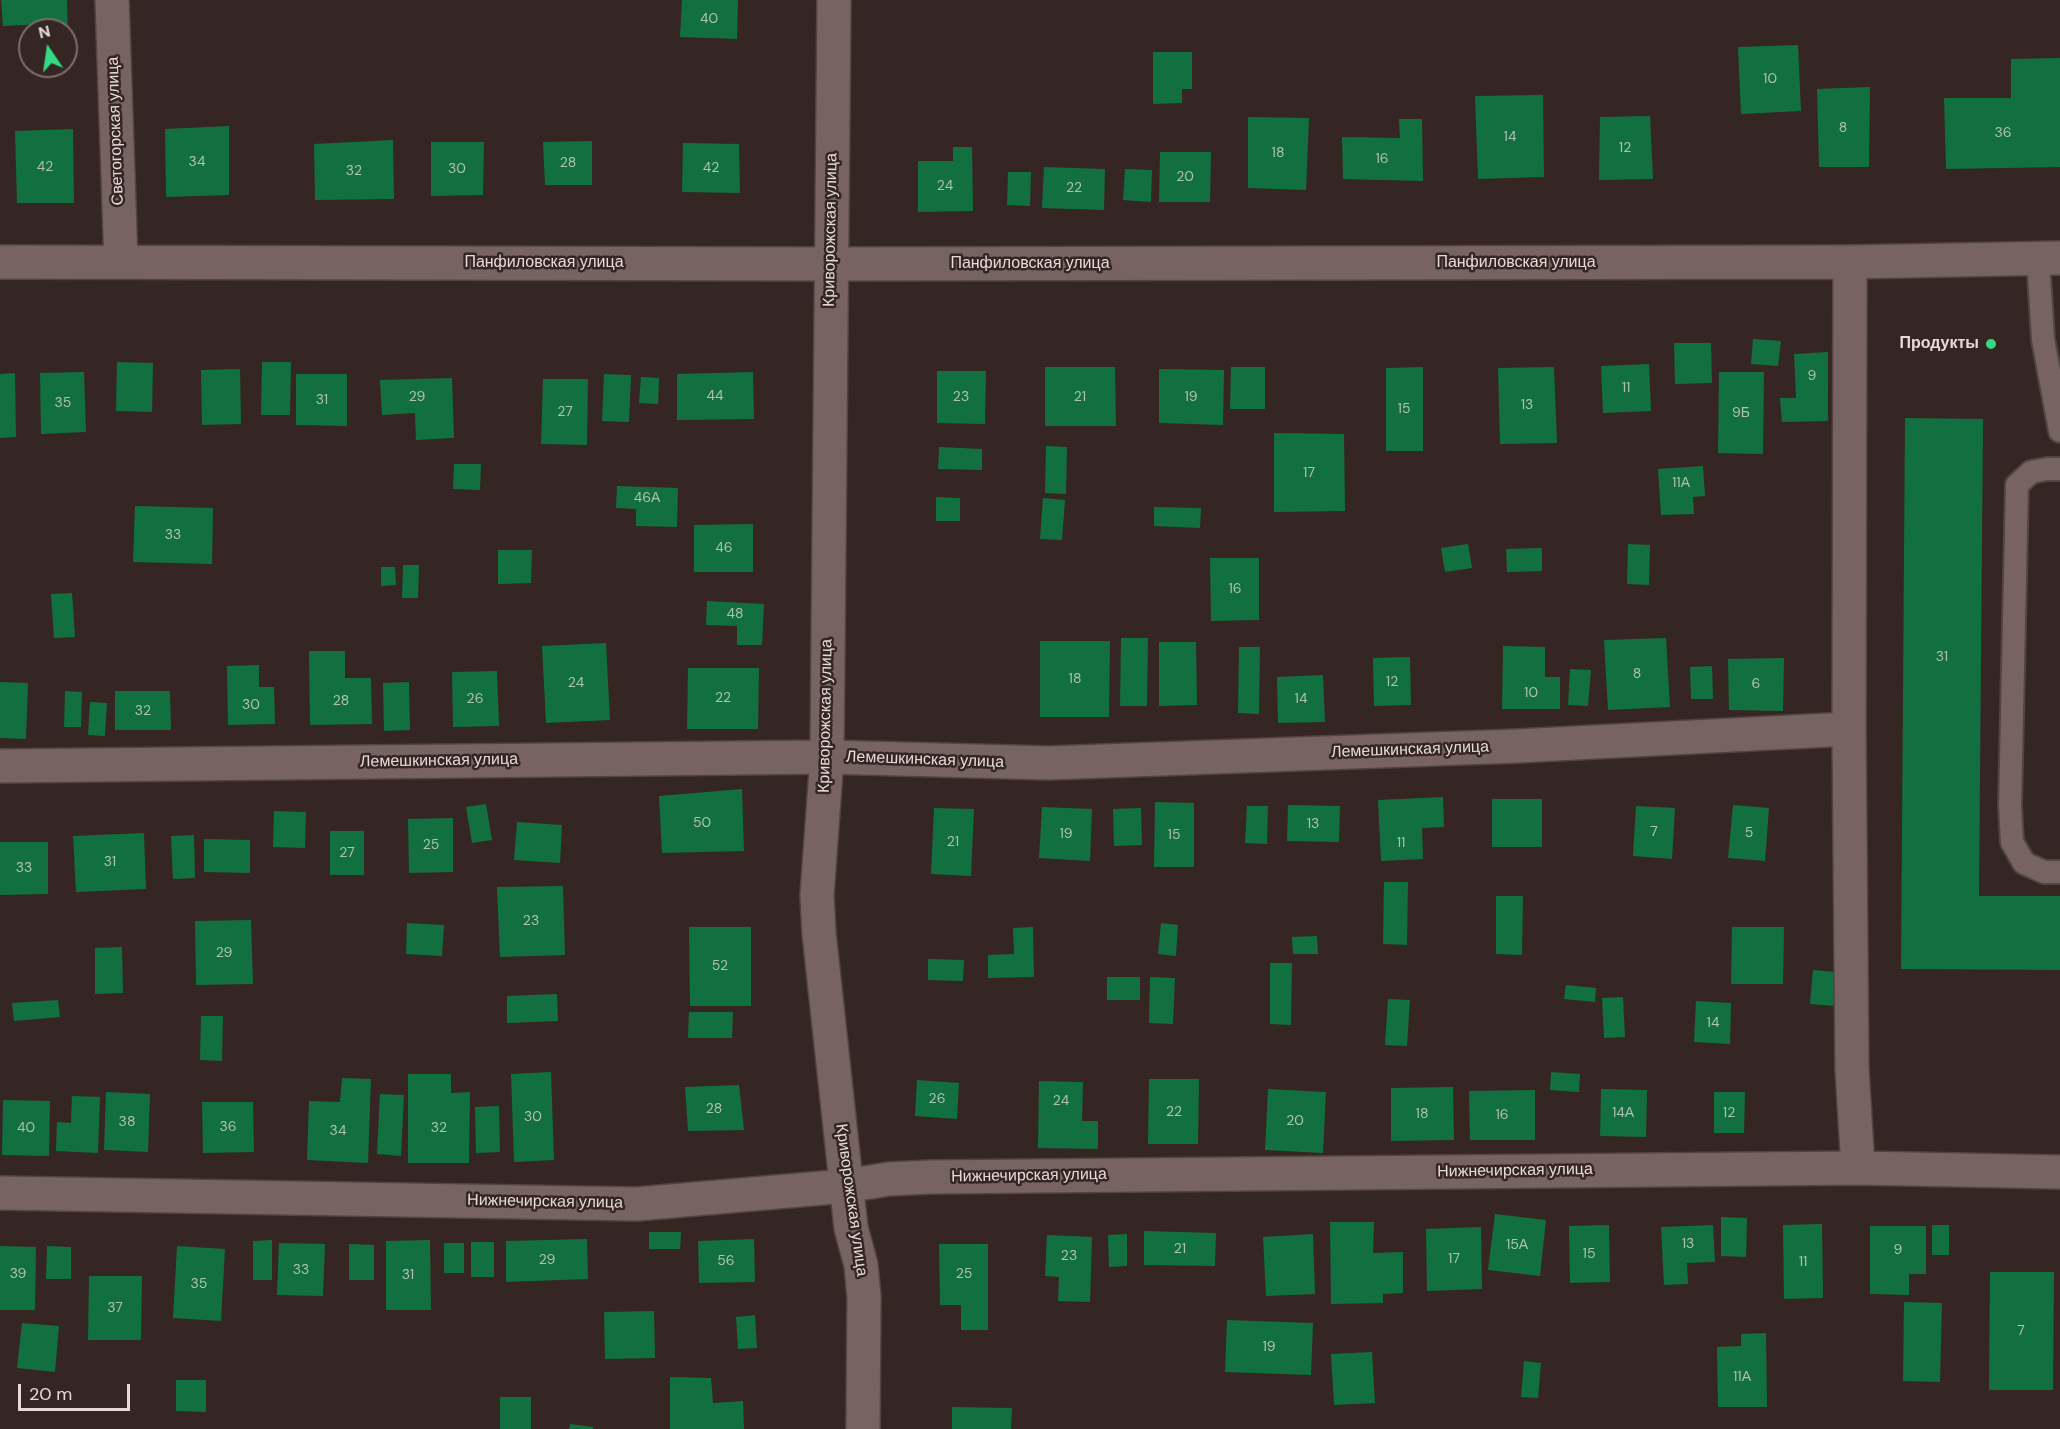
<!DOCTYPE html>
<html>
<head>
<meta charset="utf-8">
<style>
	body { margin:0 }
	#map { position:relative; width:2060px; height:1429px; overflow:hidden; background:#362623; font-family:"DM Sans",sans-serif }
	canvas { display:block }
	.north { position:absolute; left:18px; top:18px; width:60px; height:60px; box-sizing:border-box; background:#362623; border:2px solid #7c6e6b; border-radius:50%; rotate:347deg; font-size:16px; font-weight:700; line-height:24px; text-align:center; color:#e5dad8 }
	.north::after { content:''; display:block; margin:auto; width:21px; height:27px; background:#33d882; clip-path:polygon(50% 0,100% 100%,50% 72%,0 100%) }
	.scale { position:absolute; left:18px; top:1384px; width:112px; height:27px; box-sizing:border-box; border:3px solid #e5dad8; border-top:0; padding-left:8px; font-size:18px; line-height:21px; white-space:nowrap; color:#e5dad8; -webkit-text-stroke:4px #362623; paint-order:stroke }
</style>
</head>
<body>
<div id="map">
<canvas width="2060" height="1429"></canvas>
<div class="north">N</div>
<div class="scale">20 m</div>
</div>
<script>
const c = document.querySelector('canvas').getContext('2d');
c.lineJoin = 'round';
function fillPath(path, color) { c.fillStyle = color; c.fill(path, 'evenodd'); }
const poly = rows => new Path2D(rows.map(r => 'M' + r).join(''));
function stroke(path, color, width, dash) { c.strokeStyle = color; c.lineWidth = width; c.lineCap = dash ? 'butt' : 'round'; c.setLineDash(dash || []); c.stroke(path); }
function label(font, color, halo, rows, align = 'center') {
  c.font = font + ' "DM Sans",sans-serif'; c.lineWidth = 5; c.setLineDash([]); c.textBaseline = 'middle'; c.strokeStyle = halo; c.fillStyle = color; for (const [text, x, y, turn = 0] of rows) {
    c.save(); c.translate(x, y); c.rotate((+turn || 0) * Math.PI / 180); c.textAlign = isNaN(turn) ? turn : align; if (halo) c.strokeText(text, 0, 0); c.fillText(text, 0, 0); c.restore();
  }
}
fillPath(poly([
	[1,0,67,0,68,38,66,38,66,30,45,30,45,24,3,26],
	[682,0,738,0,737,39,680,37],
	[1798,45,1801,111,1741,114,1738,47],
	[1153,52,1192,52,1192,89,1182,89,1182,103,1153,104],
	[2060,58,2060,167,1946,169,1944,98,2011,98,2011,59],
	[1870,87,1869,167,1819,167,1817,89],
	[1543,95,1544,177,1478,179,1475,96],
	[1650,116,1653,179,1599,180,1600,117],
	[1248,117,1309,118,1306,190,1248,188],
	[1399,119,1422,119,1423,181,1343,179,1342,137,1400,138],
	[229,126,229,195,166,197,165,129],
	[73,129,74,203,17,203,15,131],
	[393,140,394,199,315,200,314,144],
	[592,141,592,185,545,185,543,142],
	[431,142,484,142,483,195,431,196],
	[683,143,739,144,740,193,682,192],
	[953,147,972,147,973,211,918,212,918,161,953,161],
	[1160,152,1211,152,1210,202,1159,202],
	[1044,167,1105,169,1104,210,1042,208],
	[1125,169,1152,170,1151,202,1123,200],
	[1008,172,1031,172,1030,206,1007,205],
	[1753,339,1781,341,1778,366,1751,364],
	[1674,343,1711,343,1712,383,1675,384],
	[1828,352,1828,421,1782,422,1780,398,1796,398,1794,354],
	[117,362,153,363,152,412,116,411],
	[262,362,291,362,290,415,261,415],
	[1649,364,1651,411,1603,413,1601,366],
	[1045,367,1115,367,1116,426,1045,426],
	[1231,367,1265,367,1265,409,1230,409],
	[1423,367,1423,451,1386,451,1386,368],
	[1554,367,1557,443,1500,444,1498,368],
	[240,369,241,424,202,425,201,370],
	[1159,369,1224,370,1223,425,1159,423],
	[937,371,986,371,985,424,937,423],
	[84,372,86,432,41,434,40,373],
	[753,372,754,419,677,420,677,374],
	[1719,372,1764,372,1763,454,1718,453],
	[15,373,16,437,0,438,0,374],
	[296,374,347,374,347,426,296,425],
	[604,374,631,375,629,422,602,421],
	[641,377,659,378,658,404,639,403],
	[452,378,454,438,416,440,415,413,382,415,380,380],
	[543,379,588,379,587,445,541,444],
	[1905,418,1983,419,1979,896,2060,896,2060,970,1901,969],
	[1274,433,1344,434,1345,511,1274,512],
	[1046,446,1067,447,1066,494,1045,493],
	[939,447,982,449,982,470,938,469],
	[454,464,481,464,480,490,453,489],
	[1703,466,1705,496,1693,497,1694,514,1661,515,1658,469],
	[617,486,678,488,677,527,636,526,636,509,616,508],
	[936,497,960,498,960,521,936,521],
	[1043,498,1065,500,1062,540,1040,539],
	[135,506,213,508,212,564,133,562],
	[1154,507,1201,508,1200,528,1154,526],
	[753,524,753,572,694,572,694,525],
	[1468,544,1472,568,1445,572,1441,548],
	[1628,544,1650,545,1649,585,1627,584],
	[1542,548,1542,571,1507,572,1506,549],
	[498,550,532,550,531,583,498,584],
	[1210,558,1259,558,1259,620,1211,621],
	[403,565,419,565,418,598,402,598],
	[381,567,395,567,396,585,381,586],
	[72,593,75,637,54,638,51,594],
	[707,601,764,604,762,645,737,645,737,626,706,625],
	[1121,638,1148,638,1147,706,1120,706],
	[1666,638,1670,707,1608,710,1604,640],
	[1040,641,1110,641,1109,717,1040,717],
	[1159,642,1196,642,1197,705,1159,706],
	[606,643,610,720,546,723,542,646],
	[1503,646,1545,647,1545,677,1560,677,1560,709,1502,709],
	[1239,647,1260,647,1259,714,1238,713],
	[309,651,345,651,345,678,371,678,372,724,310,725],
	[1410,657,1411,705,1374,706,1373,658],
	[1784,658,1783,711,1729,710,1728,659],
	[259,665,259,687,274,687,275,724,228,725,227,666],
	[1712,666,1713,699,1691,699,1690,667],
	[688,668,759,668,758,729,687,729],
	[1570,669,1591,670,1588,706,1568,705],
	[497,671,499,726,453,727,452,672],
	[1323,675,1325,722,1278,723,1277,677],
	[0,682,28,683,26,739,0,738],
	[409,682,410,730,384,731,383,683],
	[65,691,82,692,81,727,64,727],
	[115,691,170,691,171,730,115,730],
	[90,702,107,703,105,736,88,735],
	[742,789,744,851,662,853,659,796],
	[1443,797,1444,827,1422,828,1423,859,1381,861,1378,800],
	[1492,799,1542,799,1542,847,1492,847],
	[1155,802,1194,803,1194,867,1154,867],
	[486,804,492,840,472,843,466,807],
	[1288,805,1340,806,1339,842,1287,841],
	[1733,805,1769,808,1765,861,1728,858],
	[1247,806,1268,806,1267,844,1245,843],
	[1636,806,1675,808,1672,859,1633,856],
	[1042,807,1092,809,1090,861,1039,858],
	[934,808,974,809,971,876,931,874],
	[1141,808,1142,845,1114,846,1113,809],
	[274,811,306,812,305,848,273,847],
	[453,818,453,872,409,873,408,819],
	[517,822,562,825,560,863,514,860],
	[330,831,364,831,364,875,330,875],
	[144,833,146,889,76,892,73,836],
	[194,835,195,878,173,879,171,836],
	[204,839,250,840,250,873,204,872],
	[0,842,48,842,48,894,0,895],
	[1384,882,1408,882,1407,945,1383,944],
	[563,886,565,955,500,957,497,887],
	[1496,896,1523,896,1522,955,1496,954],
	[251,920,253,984,196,985,195,921],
	[407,923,444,925,442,956,406,954],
	[1161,923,1178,925,1176,956,1158,954],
	[689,927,751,927,751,1006,690,1006],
	[1033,927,1034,977,988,978,988,955,1014,954,1013,928],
	[1732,927,1784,927,1783,984,1731,984],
	[1317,936,1318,954,1293,954,1292,937],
	[122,947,123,993,95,994,95,948],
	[928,959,964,960,963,981,928,980],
	[1270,963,1292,963,1291,1025,1270,1024],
	[1813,970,1837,972,1835,1006,1810,1004],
	[1107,977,1140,977,1140,1000,1107,1000],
	[1150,977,1175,978,1173,1024,1149,1023],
	[1566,985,1596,988,1595,1002,1564,999],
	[557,994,558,1021,507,1023,507,996],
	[1623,997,1625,1037,1604,1038,1602,998],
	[1388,999,1410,1000,1407,1046,1385,1045],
	[58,1000,60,1017,14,1021,12,1003],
	[1696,1001,1731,1003,1730,1044,1694,1042],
	[689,1012,733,1012,732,1038,688,1038],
	[201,1016,223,1016,222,1061,200,1060],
	[551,1072,554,1160,514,1162,511,1074],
	[1551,1072,1580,1074,1579,1092,1550,1090],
	[408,1074,451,1074,451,1093,470,1092,469,1163,408,1163],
	[342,1078,371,1079,368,1163,307,1160,309,1101,340,1102],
	[1149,1079,1199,1079,1198,1144,1148,1144],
	[917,1080,959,1083,957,1119,915,1116],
	[1039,1081,1083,1082,1082,1121,1098,1121,1098,1149,1038,1148],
	[739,1085,744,1130,688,1131,685,1087],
	[1453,1087,1454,1140,1391,1141,1391,1088],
	[1268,1089,1326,1092,1323,1153,1265,1150],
	[1601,1089,1647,1090,1646,1137,1600,1136],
	[1535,1090,1535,1140,1470,1140,1469,1091],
	[106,1092,150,1094,148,1152,104,1150],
	[1714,1092,1745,1092,1744,1133,1714,1133],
	[380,1094,404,1095,401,1156,377,1154],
	[72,1096,100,1097,98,1153,56,1151,57,1122,71,1123],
	[3,1100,50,1101,49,1156,2,1155],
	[202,1102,253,1102,254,1152,203,1153],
	[499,1106,500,1152,476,1153,475,1107],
	[1495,1214,1546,1220,1540,1276,1488,1270],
	[1721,1217,1747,1218,1746,1257,1721,1256],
	[1330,1222,1374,1222,1373,1253,1403,1252,1403,1293,1383,1294,1383,1303,1331,1304],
	[1822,1224,1823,1298,1784,1299,1783,1225],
	[1609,1225,1610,1282,1570,1283,1569,1226],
	[1713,1225,1715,1262,1687,1263,1688,1284,1664,1285,1661,1227],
	[1932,1225,1949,1225,1949,1255,1932,1255],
	[1870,1226,1926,1226,1926,1274,1909,1274,1909,1295,1870,1294],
	[1481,1227,1482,1289,1427,1291,1426,1229],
	[1144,1231,1216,1233,1215,1266,1144,1265],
	[649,1232,681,1232,680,1249,649,1249],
	[1127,1234,1127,1266,1109,1267,1108,1235],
	[1313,1234,1315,1294,1266,1296,1263,1237],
	[1047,1235,1092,1237,1090,1302,1058,1301,1059,1277,1045,1276],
	[587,1239,588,1279,506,1282,506,1241],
	[754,1239,755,1282,699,1283,698,1241],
	[272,1240,272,1280,253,1280,253,1241],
	[430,1240,431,1310,386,1310,386,1241],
	[471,1242,494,1242,494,1277,471,1277],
	[279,1243,325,1244,323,1296,277,1295],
	[444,1243,464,1243,464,1273,444,1273],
	[349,1244,374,1245,374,1280,349,1280],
	[939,1244,988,1244,988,1330,961,1330,961,1305,940,1305],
	[0,1246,36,1247,35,1310,0,1310],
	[47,1246,71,1247,71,1279,46,1279],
	[177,1246,225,1249,221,1321,173,1318],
	[1990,1272,2054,1272,2053,1390,1989,1390],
	[89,1276,142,1276,141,1340,88,1340],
	[1904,1302,1942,1303,1940,1382,1903,1381],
	[654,1311,655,1358,605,1359,604,1312],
	[755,1315,757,1348,738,1349,736,1317],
	[1227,1320,1313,1323,1311,1375,1225,1372],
	[22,1323,59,1326,55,1372,17,1368],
	[1766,1333,1767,1407,1718,1407,1717,1347,1741,1346,1741,1334],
	[1372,1352,1375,1403,1334,1405,1331,1354],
	[1524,1361,1541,1363,1538,1398,1521,1397],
	[670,1377,711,1378,713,1403,743,1401,744,1429,670,1429],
	[176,1380,206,1380,206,1412,176,1411],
	[500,1397,531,1397,531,1429,500,1429],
	[952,1407,1012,1408,1011,1429,952,1429],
	[570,1424,593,1427,593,1429,569,1429]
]), '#127040');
const lane = poly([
	[2038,258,2043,339,2060,431],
	[2060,469,2047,469,2031,472,2017,485,2010,806,2012,842,2024,863,2044,872,2060,872]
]);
const street = poly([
	[112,0,121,262],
	[834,0,827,757,817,895,819,933,851,1228,861,1265,864,1297,863,1429],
	[0,262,830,264,1850,262,2060,258],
	[1850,262,1849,729,1852,1069,1858,1168],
	[0,766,827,757,1049,763,1517,746,1849,729],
	[0,1193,637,1204,846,1186,889,1179,931,1177,1858,1168,2060,1172]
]);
stroke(lane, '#514441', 26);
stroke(street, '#514441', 36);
stroke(lane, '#776460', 22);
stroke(street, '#776460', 33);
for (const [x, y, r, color] of [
	[1991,344,6,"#33d882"]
]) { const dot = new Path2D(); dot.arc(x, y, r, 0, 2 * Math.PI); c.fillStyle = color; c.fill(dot); stroke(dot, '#362623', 2); }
label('14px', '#b0c0b2', null, [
	["40",709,19],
	["10",1770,79],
	["8",1843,128],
	["36",2003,133],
	["14",1510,137],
	["12",1625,148],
	["18",1278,153],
	["16",1382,159],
	["34",197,162],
	["28",568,163],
	["42",45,167],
	["42",711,168],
	["30",457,169],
	["32",354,171],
	["20",1185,177],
	["24",945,186],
	["22",1074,188],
	["9",1812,376],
	["11",1626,388],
	["44",715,396],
	["29",417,397],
	["23",961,397],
	["21",1080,397],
	["19",1191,397],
	["31",322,400],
	["35",63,403],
	["13",1527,405],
	["15",1404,409],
	["27",565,412],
	["9Б",1741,413],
	["17",1309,473],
	["11А",1681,483],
	["46А",647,498],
	["33",173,535],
	["46",724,548],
	["16",1235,589],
	["48",735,614],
	["31",1942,657],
	["8",1637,674],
	["18",1075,679],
	["12",1392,682],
	["24",576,683],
	["6",1756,684],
	["10",1531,693],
	["22",723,698],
	["26",475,699],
	["14",1301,699],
	["28",341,701],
	["30",251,705],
	["32",143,711],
	["50",702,823],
	["13",1313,824],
	["7",1654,832],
	["5",1749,833],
	["19",1066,834],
	["15",1174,835],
	["21",953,842],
	["11",1401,843],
	["25",431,845],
	["27",347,853],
	["31",110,862],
	["33",24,868],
	["23",531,921],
	["29",224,953],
	["52",720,966],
	["14",1713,1023],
	["26",937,1099],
	["24",1061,1101],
	["28",714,1109],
	["22",1174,1112],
	["14А",1623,1113],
	["12",1729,1113],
	["18",1422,1114],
	["16",1502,1115],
	["30",533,1117],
	["20",1295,1121],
	["38",127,1122],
	["36",228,1127],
	["40",26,1128],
	["32",439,1128],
	["34",338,1131],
	["13",1688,1244],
	["15А",1517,1245],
	["21",1180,1249],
	["9",1898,1250],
	["15",1589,1254],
	["23",1069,1256],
	["17",1454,1259],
	["29",547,1260],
	["56",726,1261],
	["11",1803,1262],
	["33",301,1270],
	["39",18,1274],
	["25",964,1274],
	["31",408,1275],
	["35",199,1284],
	["37",115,1308],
	["7",2021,1331],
	["19",1269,1347],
	["11А",1742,1377]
]);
label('16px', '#e5dad8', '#362623', [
	["Светогорская улица",116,131,-92],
	["Криворожская улица",831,230,-89],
	["Панфиловская улица",544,263],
	["Панфиловская улица",1516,263],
	["Панфиловская улица",1030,264],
	["Криворожская улица",826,716,-89],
	["Лемешкинская улица",1410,750,-2],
	["Лемешкинская улица",925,760,2],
	["Лемешкинская улица",439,761,-1],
	["Нижнечирская улица",1515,1171,-1],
	["Нижнечирская улица",1029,1176,-1],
	["Криворожская улица",851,1200,82],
	["Нижнечирская улица",545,1202,1]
]);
label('bold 16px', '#e5dad8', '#362623', [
	["Продукты",1979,344]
], 'right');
</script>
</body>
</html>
